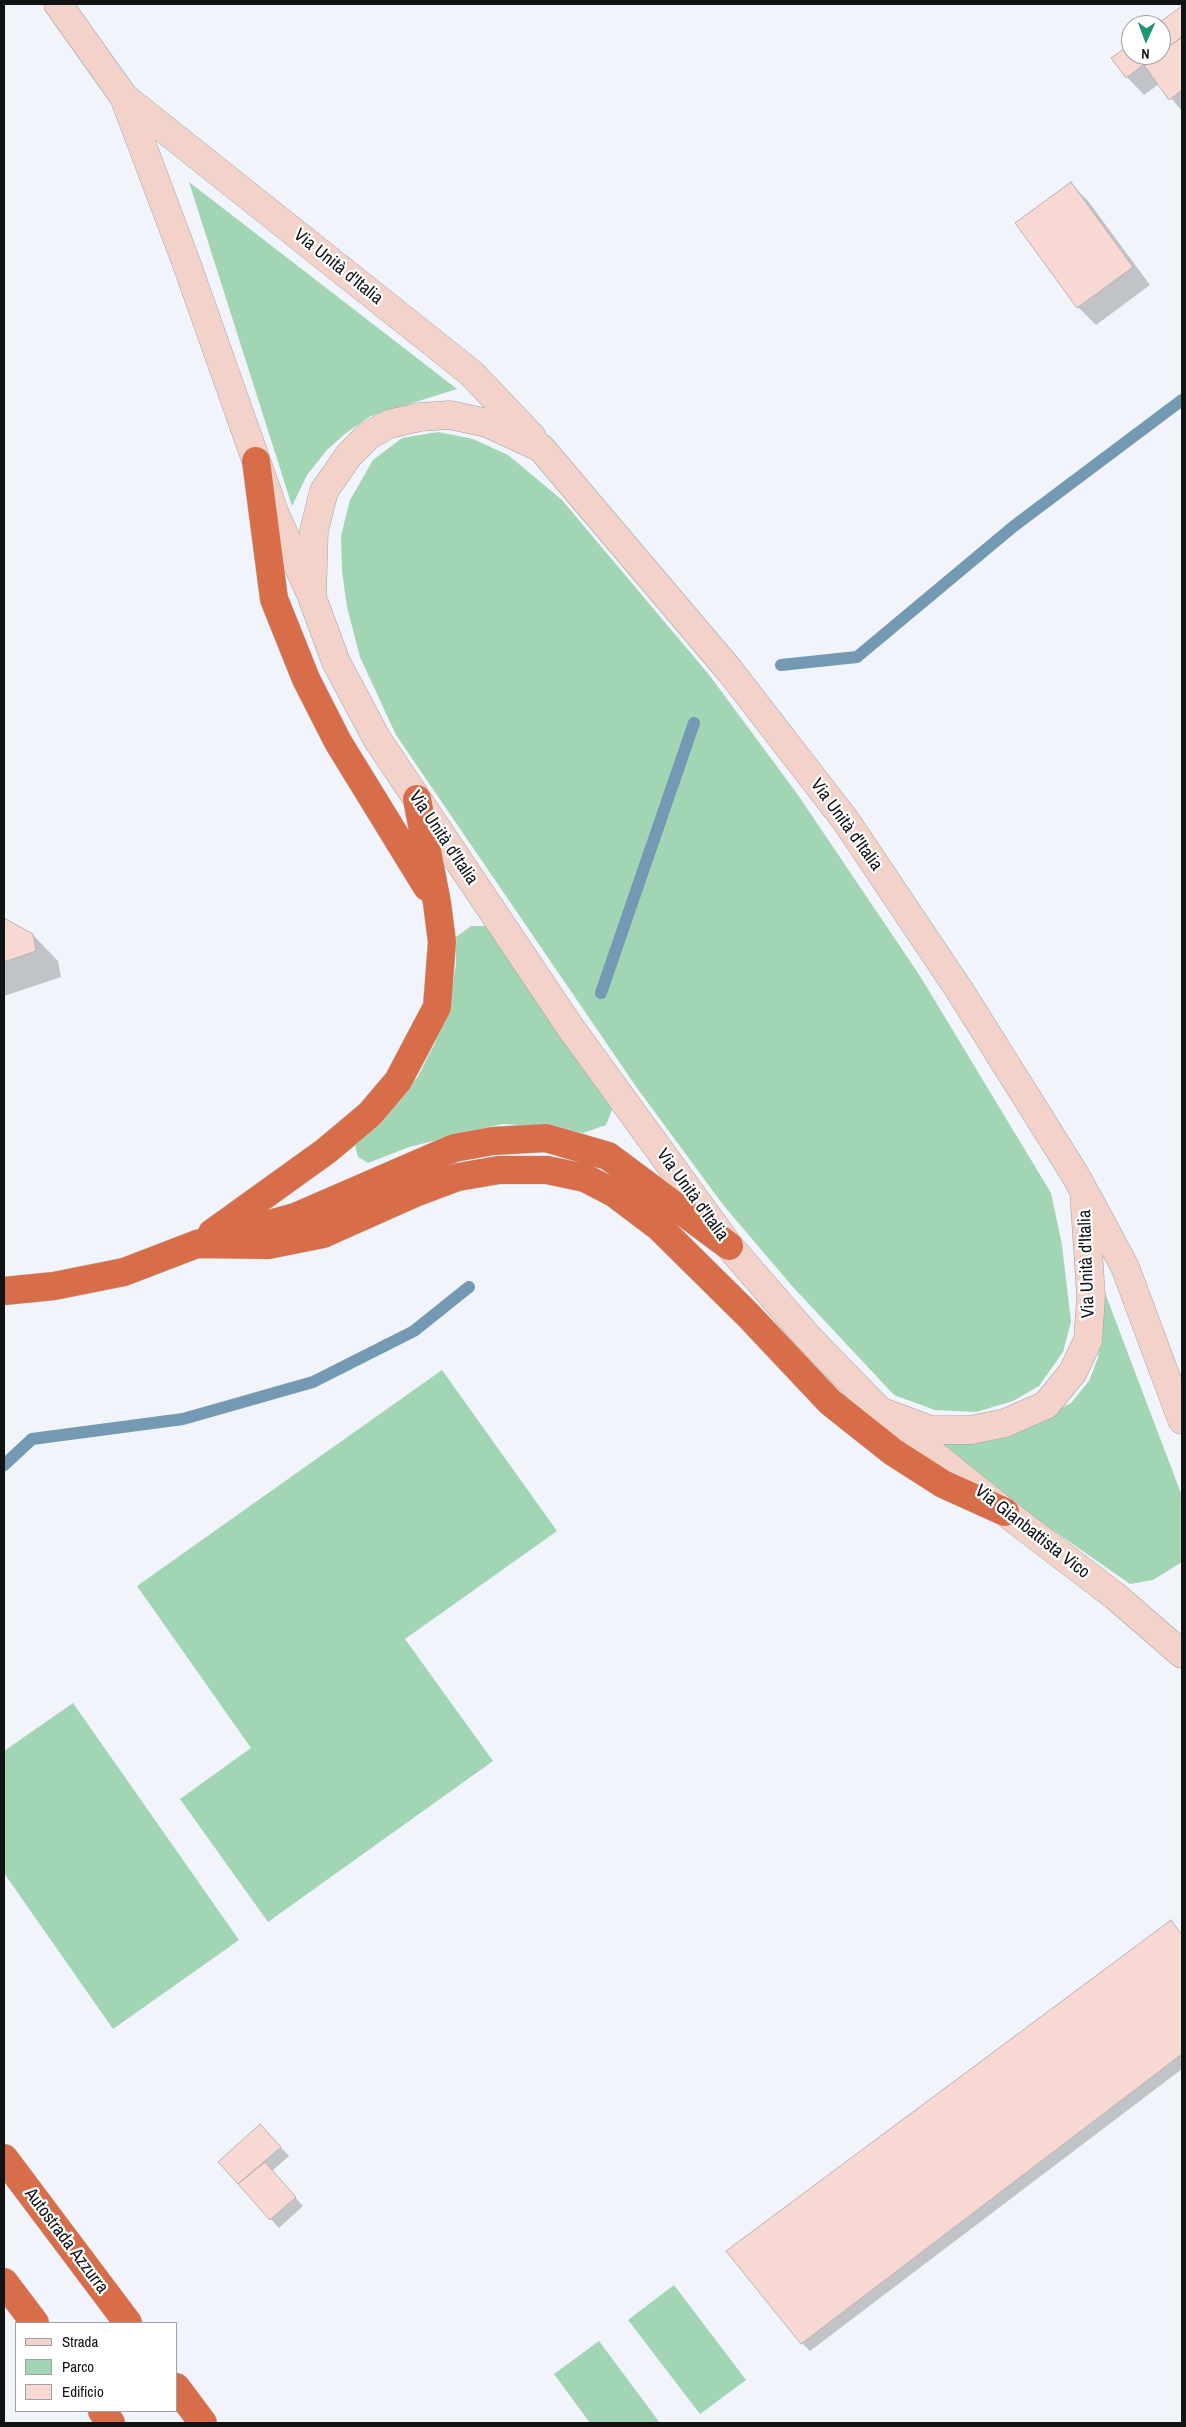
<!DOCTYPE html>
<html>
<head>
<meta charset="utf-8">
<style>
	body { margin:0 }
	#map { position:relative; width:1186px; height:2427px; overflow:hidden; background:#f1f4fb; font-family:"Archivo Narrow",sans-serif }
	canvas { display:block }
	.frame { position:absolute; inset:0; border:5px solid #101214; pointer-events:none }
	.legend { position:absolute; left:15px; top:2322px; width:162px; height:90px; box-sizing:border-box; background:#fff; border:1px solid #9fa0a1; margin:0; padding:6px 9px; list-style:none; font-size:15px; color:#101214 }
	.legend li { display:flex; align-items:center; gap:10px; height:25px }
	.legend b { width:25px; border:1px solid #9fa0a1 }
	.north { position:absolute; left:1121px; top:15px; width:50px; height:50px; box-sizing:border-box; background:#fff; border:1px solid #9fa0a1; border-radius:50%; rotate:182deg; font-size:14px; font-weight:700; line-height:20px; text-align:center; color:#101214 }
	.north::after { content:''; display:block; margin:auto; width:18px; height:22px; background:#1f9477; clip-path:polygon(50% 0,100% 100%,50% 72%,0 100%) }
</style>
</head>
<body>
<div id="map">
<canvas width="1186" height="2427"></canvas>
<div class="frame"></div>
<ul class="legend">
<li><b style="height:6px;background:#f3d3c9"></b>Strada</li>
<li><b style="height:14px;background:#a1d5b4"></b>Parco</li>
<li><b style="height:14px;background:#f8d8d3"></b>Edificio</li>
</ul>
<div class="north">N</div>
</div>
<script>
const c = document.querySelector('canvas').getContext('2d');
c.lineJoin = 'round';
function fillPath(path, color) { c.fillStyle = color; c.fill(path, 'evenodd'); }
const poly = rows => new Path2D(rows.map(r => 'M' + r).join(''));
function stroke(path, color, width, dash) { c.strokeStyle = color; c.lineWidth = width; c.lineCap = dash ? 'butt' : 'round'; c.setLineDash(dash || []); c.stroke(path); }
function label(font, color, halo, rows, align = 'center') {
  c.font = font + ' "Archivo Narrow",sans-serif'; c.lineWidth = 4.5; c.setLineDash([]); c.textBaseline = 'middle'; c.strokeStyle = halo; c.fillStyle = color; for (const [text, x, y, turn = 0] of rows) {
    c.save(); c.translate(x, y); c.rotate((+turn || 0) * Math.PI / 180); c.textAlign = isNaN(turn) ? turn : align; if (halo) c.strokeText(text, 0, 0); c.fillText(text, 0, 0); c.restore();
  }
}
fillPath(poly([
	[189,182,457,389,371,416,346,433,327,450,307,475,292,506],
	[438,432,473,439,508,455,562,500,710,676,798,795,920,976,1051,1193,1062,1245,1071,1322,1063,1352,1039,1386,1013,1401,976,1412,935,1410,894,1395,793,1287,724,1206,637,1088,396,735,360,657,347,607,342,571,341,536,350,500,373,460,402,438],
	[471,926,490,926,614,1105,606,1125,583,1133,541,1126,502,1124,409,1147,368,1163,358,1157,355,1145,393,1107,417,1078,435,1043,450,1000,456,964,456,937],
	[1105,1293,1182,1496,1182,1562,1153,1580,1130,1584,916,1435,1044,1417,1071,1403,1089,1381,1098,1358],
	[442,1370,557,1531,405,1639,493,1761,268,1922,180,1799,251,1748,137,1586],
	[73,1703,239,1940,113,2029,4,1873,4,1751],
	[674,2285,746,2380,700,2414,628,2320],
	[599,2341,660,2423,590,2423,554,2374]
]), '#a1d5b4');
fillPath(poly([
	[1182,7,1182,111,1159,84,1144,95,1127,77,1131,45,1131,55,1161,55,1161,25,1158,25],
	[1071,184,1088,201,1150,285,1096,325,1078,307,1017,223],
	[4,919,33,935,58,961,61,977,4,996],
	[1171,1922,1182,1934,1182,2069,810,2351,802,2343],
	[269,2135,289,2156,272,2171,303,2206,279,2228,220,2162]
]), '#0003');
stroke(poly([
	[781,665,857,657,1014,526,1182,400],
	[601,993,694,723],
	[4,1465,32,1439,183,1419,313,1382,414,1331,469,1287]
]), '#739ab2', 12);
const building = poly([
	[1182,6,1182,37,1161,52,1161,25,1156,25,1182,6],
	[1182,37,1182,90,1169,100,1144,65,1157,55,1161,55,1161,52,1182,37],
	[1131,44,1131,55,1157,55,1126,78,1111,58,1131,44],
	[1071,182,1133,267,1077,308,1015,223,1071,182],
	[4,918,33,934,36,951,4,962,4,918],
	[1171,1920,1182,1935,1182,2054,801,2344,726,2251,1171,1920],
	[260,2124,281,2147,238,2184,218,2162,260,2124],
	[265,2162,296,2197,270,2220,238,2184,265,2162]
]);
fillPath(building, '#f8d8d3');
stroke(building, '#bab1b0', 1);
const secondary = poly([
	[58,4,124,97,186,262,275,514,309,590],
	[124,97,471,373,532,437],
	[450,415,487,423,541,448,730,671,846,821,960,991,1074,1173,1084,1191,1091,1296,1088,1340,1073,1372,1046,1405,1005,1423,971,1430,931,1430,880,1411,808,1337,729,1246,570,1027,377,739,336,662,312,597,314,531,324,491,349,455,368,436,389,424,420,417,450,415],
	[1088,1198,1125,1267,1182,1420],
	[897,1425,1005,1512,1115,1596,1182,1654]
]);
const highway = poly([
	[256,461,274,599,306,679,338,742,427,887],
	[212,1233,326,1151,370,1114,398,1081,437,1007,442,942,437,903,417,799],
	[197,1244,268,1245,323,1234,415,1193,458,1177,499,1170,547,1170,585,1178,614,1193,659,1227,748,1315,830,1402,893,1452,943,1484,1005,1512],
	[4,1291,54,1286,124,1272,197,1244,295,1217,454,1148,493,1141,546,1138,608,1156,729,1246],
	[4,2158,128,2323],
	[4,2282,35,2323],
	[176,2387,203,2423],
	[102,2411,111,2423]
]);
stroke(secondary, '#9da1a7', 29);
stroke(highway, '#cfd0d0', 29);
stroke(secondary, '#f3d3c9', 28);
stroke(highway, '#d86d4a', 28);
label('18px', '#101214', '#fff', [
	["Via Unità d'Italia",338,267,39],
	["Via Unità d'Italia",846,825,54],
	["Via Unità d'Italia",443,838,56],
	["Via Unità d'Italia",692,1195,54],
	["Via Unità d'Italia",1087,1264,-92],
	["Via Gianbattista Vico",1032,1532,38],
	["Autostrada Azzurra",66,2241,53]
]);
</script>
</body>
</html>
